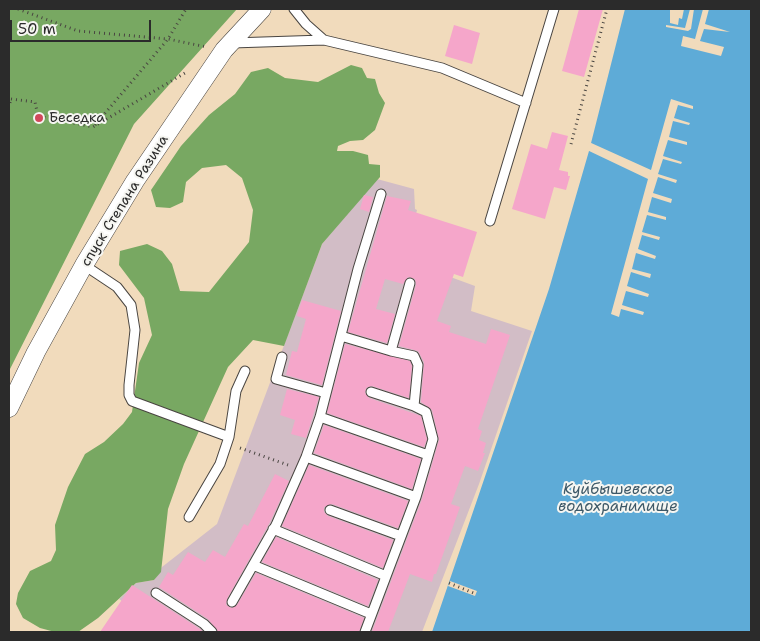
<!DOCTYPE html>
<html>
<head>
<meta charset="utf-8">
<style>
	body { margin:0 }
	#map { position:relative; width:760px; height:641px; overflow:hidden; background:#f1dbbc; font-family:"Shantell Sans",sans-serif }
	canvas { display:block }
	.frame { position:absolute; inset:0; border:10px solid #2b2b2b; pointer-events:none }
	.scale { position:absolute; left:10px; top:20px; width:141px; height:22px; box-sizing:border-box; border:2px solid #2b2b2b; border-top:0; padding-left:6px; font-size:15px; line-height:18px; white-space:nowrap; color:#2b2b2b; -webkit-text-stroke:4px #f6f6f2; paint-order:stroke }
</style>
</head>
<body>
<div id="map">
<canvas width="760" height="641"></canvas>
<div class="frame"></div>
<div class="scale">50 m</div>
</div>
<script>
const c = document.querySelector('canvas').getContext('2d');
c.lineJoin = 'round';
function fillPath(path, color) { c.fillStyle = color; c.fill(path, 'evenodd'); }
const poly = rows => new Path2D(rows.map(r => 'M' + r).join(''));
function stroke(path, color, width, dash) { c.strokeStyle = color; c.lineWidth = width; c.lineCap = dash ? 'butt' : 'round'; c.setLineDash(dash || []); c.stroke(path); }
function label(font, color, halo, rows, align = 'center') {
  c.font = font + ' "Shantell Sans",sans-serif'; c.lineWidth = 4; c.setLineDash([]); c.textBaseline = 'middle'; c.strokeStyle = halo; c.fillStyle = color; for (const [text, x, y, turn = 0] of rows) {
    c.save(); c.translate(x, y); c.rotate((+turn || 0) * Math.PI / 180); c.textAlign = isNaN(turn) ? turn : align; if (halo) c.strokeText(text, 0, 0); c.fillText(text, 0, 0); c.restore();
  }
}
fillPath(poly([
	[377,179,414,189,415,209,417,210,404,260,475,286,471,311,532,331,479,484,422,632,125,632,138,612,119,599,136,583,154,580,162,567,217,524,322,244]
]), '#d2bdc6');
fillPath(poly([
	[9,9,237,9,134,124,9,371],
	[351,65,362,68,367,78,375,79,379,93,385,103,375,130,363,140,350,141,338,146,337,151,353,151,368,155,369,164,380,165,380,177,322,244,284,346,253,340,228,367,184,464,168,509,161,572,154,580,136,583,98,618,78,632,55,632,40,628,23,618,16,604,18,593,30,571,51,561,56,550,55,525,68,487,85,454,104,442,123,424,132,412,139,363,152,335,144,298,119,265,120,251,147,244,162,251,172,264,180,291,209,292,249,242,253,210,242,178,226,165,202,168,186,182,183,202,170,208,156,207,151,190,181,146,209,115,235,94,251,72,268,68,285,78,318,82]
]), '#78a862');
fillPath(poly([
	[625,9,751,9,751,632,432,632,549,289,589,151]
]), '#5eabd7');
fillPath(poly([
	[670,9,684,9,682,19,679,18,678,25,670,23],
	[690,9,694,9,691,29,688,31,666,27,666,25,685,28],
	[703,9,709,9,705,24,730,32,704,29,700,41,724,47,721,56,681,46,683,36,695,39],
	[671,99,693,106,693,109,678,105,674,118,690,123,689,125,673,121,669,137,687,142,687,145,668,140,663,156,682,162,681,164,663,159,658,174,677,180,676,183,658,177,653,193,672,199,671,203,652,197,648,212,666,217,666,220,647,215,642,232,660,237,659,240,642,235,638,249,656,256,655,259,636,253,632,269,651,274,650,278,631,272,627,286,649,294,648,297,626,291,622,305,644,312,643,315,621,309,619,317,611,314,648,179,587,150,589,142,651,170],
	[450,581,477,591,475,596,448,586]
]), '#f1dbbc');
fillPath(poly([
	[579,9,603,9,584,77,562,71],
	[454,25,480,33,472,64,445,56],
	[552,132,568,136,559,170,568,172,568,176,570,176,566,190,554,187,545,219,512,209,531,144,547,149],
	[364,195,373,197,369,212,360,209],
	[387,196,411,201,408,210,477,232,463,277,454,274,437,321,451,326,449,332,486,344,491,329,510,335,478,429,482,431,479,440,486,443,483,453,485,453,478,471,465,466,451,504,460,507,436,574,434,574,432,582,410,574,388,632,372,632,422,499,439,440,432,410,421,402,424,362,418,351,399,346,416,285,415,279,408,277,403,284,385,279,376,309,395,314,387,343,348,332],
	[302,300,341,311,322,385,286,375,292,351,297,352,306,319,297,316],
	[345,344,410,361,412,366,409,398,372,386,366,388,365,393,369,398,421,416,427,439,424,447,327,413],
	[287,389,319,397,306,438,291,434,295,420,280,415],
	[324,425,421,459,412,489,314,453],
	[309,465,408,501,398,528,332,504,324,507,324,512,328,516,393,540,383,568,282,526],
	[275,474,289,481,270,522,227,599,226,605,232,608,237,605,256,573,364,618,359,632,218,632,208,619,159,587,168,572,173,575,188,552,205,562,213,550,225,557,244,524,248,526],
	[276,537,378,580,368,606,262,562],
	[132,585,200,629,203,632,100,632]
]), '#f5a6ca');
const lane = poly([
	[294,9,306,24,324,40],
	[232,43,324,40,442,68,526,103],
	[490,221,554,9],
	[84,265,117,287,131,305,135,330,129,385,129,395,132,401,229,437,236,391,245,371],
	[341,336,391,351],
	[282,357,276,379,326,393],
	[371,392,414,406],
	[320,417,428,455],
	[306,457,416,497],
	[330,510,401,536],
	[189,517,220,464,229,437],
	[273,529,386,576],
	[253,565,371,614],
	[156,593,204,624,212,632],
	[232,602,276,525,306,457,320,417,358,269,381,194],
	[365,632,416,497,433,439,426,412,414,406,418,365,414,356,391,351,410,283]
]);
const street = poly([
	[9,408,36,352,84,265,135,181,224,50,262,9]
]);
stroke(lane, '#494541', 11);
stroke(street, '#494541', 19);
stroke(poly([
	[18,9,78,31,168,39,207,47],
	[9,99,11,99,9,106],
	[11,99,35,102,38,116,93,127,185,73],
	[95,125,168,39,186,9],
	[571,144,607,9],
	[240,448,288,465],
	[449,583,476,594]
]), '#494541', 3, [1, 4]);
stroke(lane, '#fff', 9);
stroke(street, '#fff', 18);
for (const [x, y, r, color] of [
	[39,118,5,"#d1495b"]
]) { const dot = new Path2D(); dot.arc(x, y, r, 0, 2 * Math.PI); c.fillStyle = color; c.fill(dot); stroke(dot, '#f6f6f2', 2); }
label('14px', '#2b2b2b', '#f6f6f2', [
	["Беседка",49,118]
], 'left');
label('14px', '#2b2b2b', '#f6f6f2', [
	["спуск Степана Разина",125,201,-58]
]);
label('italic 15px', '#3d5867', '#f6f6f2', [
	["Куйбышевское",618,490],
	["водохранилище",618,507]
]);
</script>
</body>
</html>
